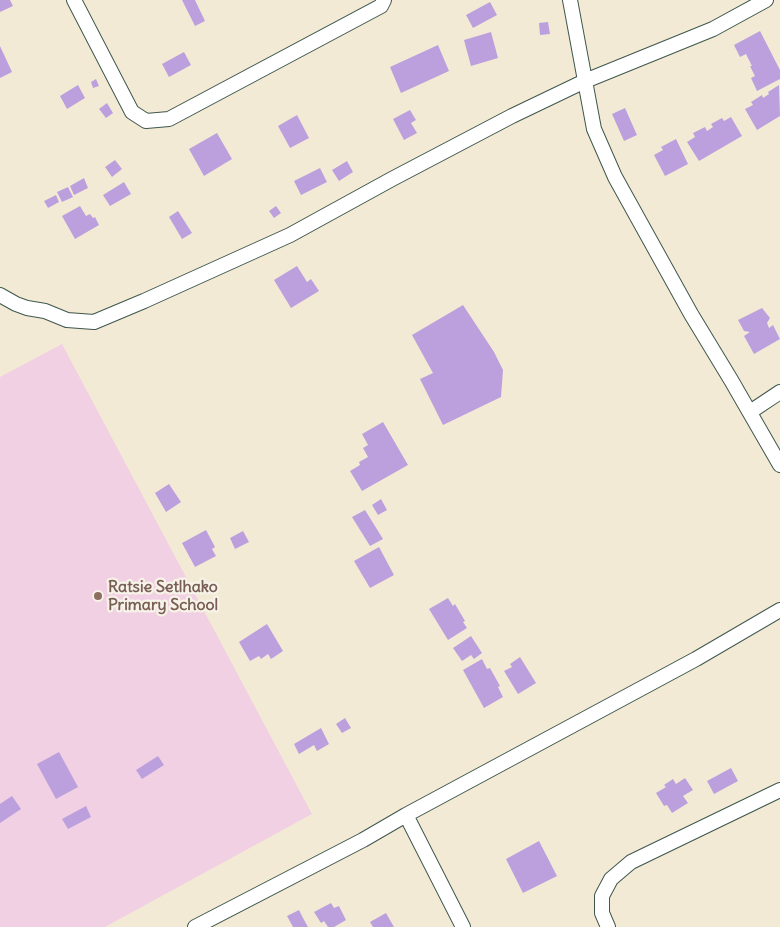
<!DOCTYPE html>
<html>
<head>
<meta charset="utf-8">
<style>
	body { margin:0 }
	canvas { display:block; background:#f2ead5 }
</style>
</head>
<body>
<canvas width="780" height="927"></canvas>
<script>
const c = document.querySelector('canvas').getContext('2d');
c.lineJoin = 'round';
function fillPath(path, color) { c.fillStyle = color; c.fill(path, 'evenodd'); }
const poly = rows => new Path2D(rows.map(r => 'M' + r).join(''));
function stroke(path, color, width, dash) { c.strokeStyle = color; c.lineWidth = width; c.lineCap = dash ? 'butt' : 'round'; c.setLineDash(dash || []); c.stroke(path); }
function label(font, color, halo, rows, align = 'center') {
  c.font = font + ' Delius,sans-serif'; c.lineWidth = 4.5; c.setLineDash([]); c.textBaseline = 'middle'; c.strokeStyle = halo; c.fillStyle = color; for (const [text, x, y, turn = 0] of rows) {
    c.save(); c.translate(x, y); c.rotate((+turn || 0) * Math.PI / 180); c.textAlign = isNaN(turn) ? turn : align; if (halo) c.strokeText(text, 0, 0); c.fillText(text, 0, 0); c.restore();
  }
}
fillPath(poly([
	[62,344,312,814,105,927,0,927,0,377]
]), '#f1d0e3');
fillPath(poly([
	[0,0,10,0,13,6,0,12],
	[182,0,195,0,205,21,195,26],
	[490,2,497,15,473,28,466,15],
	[548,22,550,34,540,35,539,23],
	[760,31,780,70,780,79,757,91,751,78,755,76,750,66,752,66,746,54,740,57,734,45],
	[491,32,498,58,471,66,464,40],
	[438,45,449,71,401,93,390,67],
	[0,46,12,72,0,78],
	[184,52,191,65,169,77,162,64],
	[96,79,99,86,93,88,91,82],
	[78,85,85,98,67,109,60,96],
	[779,85,780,116,757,130,745,109,753,105,751,102,762,95,763,98,769,94,768,92],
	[107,103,113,113,106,118,99,109],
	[625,108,637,135,624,141,612,114],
	[410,110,416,120,411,123,417,133,404,140,393,119],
	[297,115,309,138,290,148,278,126],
	[731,117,742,136,699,161,687,142,695,137,693,133,705,127,707,131,713,127,711,124,722,118,724,121],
	[217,133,232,159,204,176,189,149],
	[676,139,688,164,665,176,654,155,663,150,661,147],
	[115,160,122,169,112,177,105,167],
	[347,161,353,172,339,181,332,170],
	[320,168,327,182,301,195,294,181],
	[84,178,88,188,74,195,70,186],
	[124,182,131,194,110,206,103,195],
	[68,187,73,197,62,202,57,192],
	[56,195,59,202,48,208,44,201],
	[80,206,86,216,90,214,93,218,95,217,99,225,75,239,62,216],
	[276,206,281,213,274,218,269,211],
	[178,211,192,233,182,239,169,217],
	[297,266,307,282,311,279,319,291,291,308,274,280],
	[463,305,494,352,503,370,501,397,443,425,420,379,433,373,412,335],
	[762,308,770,318,767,323,769,328,773,325,780,339,754,354,744,336,750,332,744,331,738,320],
	[383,422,408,465,362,491,350,471,360,465,359,462,368,457,363,448,368,445,362,434],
	[169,484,181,502,166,512,155,493],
	[381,499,387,510,378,515,372,505],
	[365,510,383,539,370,546,352,517],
	[206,530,215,547,212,549,216,556,195,567,182,543],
	[243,531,249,542,235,549,230,538],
	[379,547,394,575,370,588,354,561],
	[448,598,453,606,455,604,465,621,463,622,467,628,448,640,429,609],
	[267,624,283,651,271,659,268,654,261,659,259,656,250,661,239,642],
	[471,636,482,653,474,659,471,655,462,661,453,648],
	[520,657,536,683,518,694,504,671,512,667,510,664],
	[482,659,487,669,490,668,500,686,498,687,503,697,484,708,463,670],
	[345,718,351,728,342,733,336,724],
	[321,728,329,744,317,751,314,745,299,754,294,744],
	[59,752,78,787,56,799,37,764],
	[158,756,164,765,142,779,136,770],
	[731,768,738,781,714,794,707,781],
	[685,778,693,790,683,796,688,803,672,813,667,805,664,806,656,793,666,787,664,785,673,779,676,784],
	[12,796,21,809,0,823,0,804],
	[86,806,91,817,68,829,62,819],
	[539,841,557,876,523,893,506,859],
	[331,903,334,908,339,906,346,920,334,927,328,927,324,921,321,923,314,912],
	[299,910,303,918,308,927,293,927,287,916],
	[386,913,394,927,373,927,370,922]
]), '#bca0dd');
const minor = poly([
	[74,0,132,112,146,121,169,119,381,6,384,0],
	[570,0,594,129,615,177,691,314,731,380,780,465],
	[0,295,16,304,27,308,45,311,67,320,94,322,144,301,290,235,392,179,512,116,585,81,713,29,766,0],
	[750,412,780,392],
	[406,815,463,927],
	[195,927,363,840,406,815,696,659,780,610],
	[608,927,602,913,602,896,611,879,631,862,780,790]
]);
stroke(minor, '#3f574c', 16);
stroke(minor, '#fff', 14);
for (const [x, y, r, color] of [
	[98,596,5,"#8d6e63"]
]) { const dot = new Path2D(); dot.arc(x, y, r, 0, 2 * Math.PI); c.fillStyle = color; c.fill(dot); stroke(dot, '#f7f3e8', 2); }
label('bold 16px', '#785e54', '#f7f3e8', [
	["Ratsie Setlhako",108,587],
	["Primary School",108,605]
], 'left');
</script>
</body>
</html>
